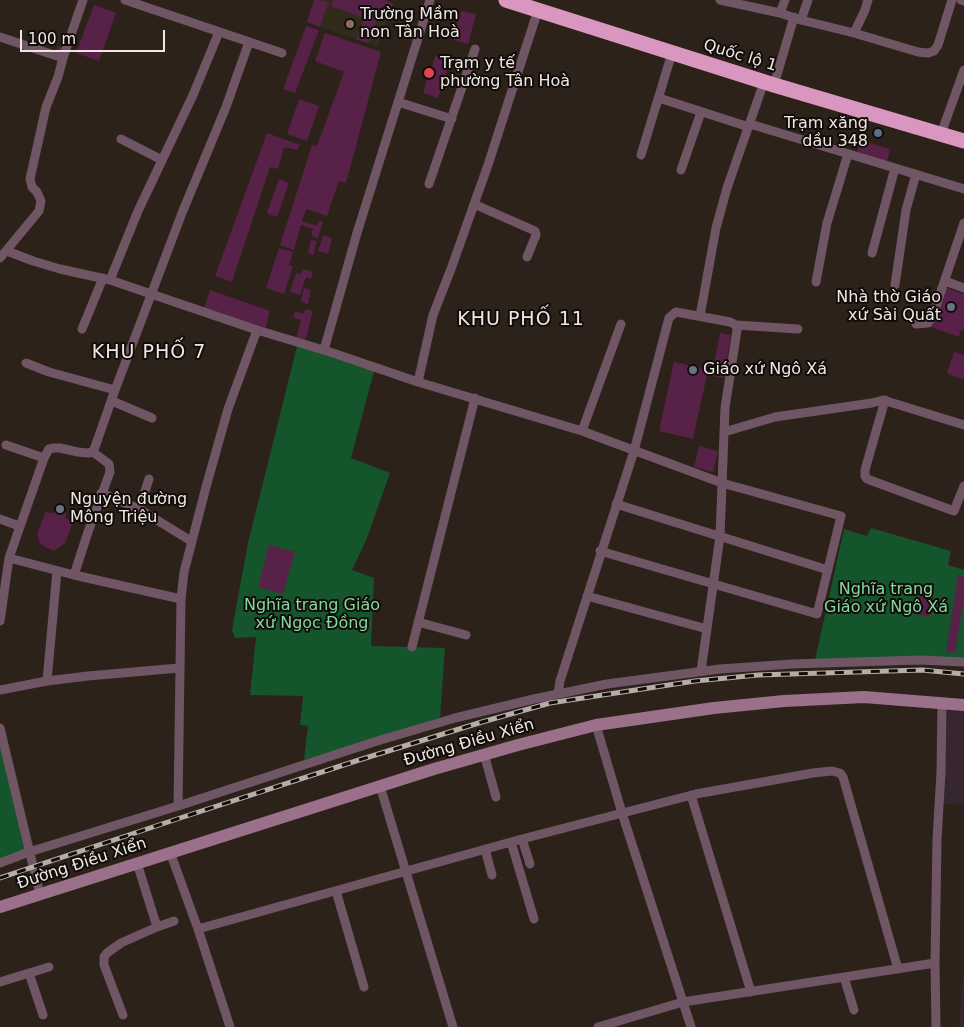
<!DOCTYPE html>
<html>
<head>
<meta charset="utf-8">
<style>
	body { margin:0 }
	#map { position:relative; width:964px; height:1027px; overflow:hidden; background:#2d221a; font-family:"DejaVu Sans",sans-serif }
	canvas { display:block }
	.scale { position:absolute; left:20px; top:30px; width:145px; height:22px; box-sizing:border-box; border:2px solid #efe7e2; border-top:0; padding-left:6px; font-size:15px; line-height:18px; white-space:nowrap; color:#efe7e2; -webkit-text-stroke:4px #110c09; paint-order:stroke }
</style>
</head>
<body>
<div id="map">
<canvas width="964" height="1027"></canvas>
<div class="scale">100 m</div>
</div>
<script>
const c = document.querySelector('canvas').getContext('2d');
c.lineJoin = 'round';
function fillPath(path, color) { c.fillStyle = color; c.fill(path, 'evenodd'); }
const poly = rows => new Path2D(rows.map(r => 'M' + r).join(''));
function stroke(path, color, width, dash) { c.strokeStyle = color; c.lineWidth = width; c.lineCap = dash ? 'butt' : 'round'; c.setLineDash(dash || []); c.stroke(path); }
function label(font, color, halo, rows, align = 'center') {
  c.font = font + ' "DejaVu Sans",sans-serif'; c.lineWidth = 4; c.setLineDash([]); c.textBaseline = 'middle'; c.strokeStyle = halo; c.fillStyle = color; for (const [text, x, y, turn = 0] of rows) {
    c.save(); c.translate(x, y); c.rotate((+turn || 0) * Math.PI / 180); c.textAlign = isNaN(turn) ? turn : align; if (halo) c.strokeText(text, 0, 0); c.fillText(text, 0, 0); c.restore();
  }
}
fillPath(poly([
	[945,709,964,711,964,805,943,804],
	[964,966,964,1027,959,1027]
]), '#362630');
fillPath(poly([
	[314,0,341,0,388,17,378,47,307,22]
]), '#312b1a');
fillPath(poly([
	[297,346,374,371,351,458,390,473,367,538,352,570,374,578,371,646,445,648,440,718,304,760,308,726,300,725,303,696,250,695,256,637,235,638,232,630,248,543],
	[871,528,951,551,948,565,964,570,964,658,815,660,844,529,867,536],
	[0,742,25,850,0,860]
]), '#14552c');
fillPath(poly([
	[314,0,329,1,320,27,307,22],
	[333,0,385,0,393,3,388,17,379,14,369,43,356,39,364,18,331,6],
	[94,5,116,13,99,61,76,53],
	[461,11,476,14,468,44,453,40],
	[306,26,319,30,295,93,283,89],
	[325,33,381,52,346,183,339,181,327,216,306,209,302,221,317,226,319,221,323,222,318,238,311,236,313,229,301,225,294,250,280,245,312,145,317,146,344,72,315,61],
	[58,46,69,50,54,56],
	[435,56,450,62,438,98,423,93,427,79,424,78,427,69,431,70],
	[299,99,319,106,307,141,287,134],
	[267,133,300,145,297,150,284,147,278,169,270,167,232,282,215,276],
	[860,140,890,149,887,162,857,153],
	[279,179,289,183,277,217,267,213],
	[323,235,332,238,328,254,318,251],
	[311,240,317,241,313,255,308,253],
	[279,248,293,252,289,265,293,266,284,294,266,288],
	[303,269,313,272,311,279,306,277,300,295,290,292,296,273,301,274],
	[945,287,964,294,964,331,961,330,959,337,931,327],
	[304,288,311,290,308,304,301,302],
	[210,290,270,311,265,329,204,308],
	[305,309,313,311,305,341,296,338,301,320,293,318,295,311,304,314],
	[720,333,731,335,724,378,712,376],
	[954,352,964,355,964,380,947,373],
	[674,362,708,370,693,439,659,431],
	[699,446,718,451,713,472,694,467],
	[55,509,67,513,65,518,73,522,65,543,54,551,40,544,37,533,46,511,53,514],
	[269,545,295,552,283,594,258,587],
	[958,575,964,576,964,598,955,653,946,652],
	[921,594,934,598,929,617,916,614]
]), '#572148');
stroke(poly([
	[125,0,282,53],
	[720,0,780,13,801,20,854,33,918,52,928,53,934,51,938,45,952,0],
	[961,0,964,1],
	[780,13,785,0],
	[801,20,808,0],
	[854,33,865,10,868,0],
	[0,37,63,58,58,77,46,107,30,179,32,187,37,192,41,201,39,211,0,258],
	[63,58,83,0],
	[774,85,794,17],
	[659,98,749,127],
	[398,102,452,119],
	[750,124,964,189],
	[941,134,964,70],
	[121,139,162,160],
	[641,155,672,53],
	[681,170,701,112],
	[429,184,475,49],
	[474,204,535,231,536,235,527,257],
	[7,251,33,261,60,269,110,280,257,330,330,352,418,382,582,431,722,483,841,516,817,614,600,551],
	[872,253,895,168],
	[110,280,138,211,193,95,219,32],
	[945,281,964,288],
	[816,282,827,223,848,154],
	[895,285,906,210,916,174],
	[700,316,716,228,727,188,764,82],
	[916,324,928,323,933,315,964,223],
	[736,325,798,329],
	[82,329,103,278],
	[257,330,228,409,206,487,184,572,181,599,178,806,374,742,455,718,534,699,607,684,720,669,792,664,920,660,964,662],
	[324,350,357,233,430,0],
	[26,363,49,372,115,390],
	[418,382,433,315,451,269,488,165,538,10],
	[885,400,865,470,865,476,867,479,954,511,964,486],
	[112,401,152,418],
	[582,431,621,324],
	[724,432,775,417,872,403,883,400,964,425],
	[6,445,44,458],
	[149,479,139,509,191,541],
	[101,493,139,509],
	[616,504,828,570],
	[0,519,19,526],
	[9,558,74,575,181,599],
	[74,575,88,532,110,472,109,464,93,452],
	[587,596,707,629],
	[0,621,9,558,44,458,49,449,54,448,60,448,78,452,88,453,93,452,95,447,115,390,182,213,226,107,249,42],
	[418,622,466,635],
	[412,647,475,398],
	[47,681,57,571],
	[0,690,47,681,88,676,179,668],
	[558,694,560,681,634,451,669,318,676,312,730,322,736,325,737,330,725,408,720,536,701,671],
	[596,725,622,813,691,1027],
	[0,728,40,895],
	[484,754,496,797],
	[380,786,453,1027],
	[691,795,751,992],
	[522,839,530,864],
	[511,842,534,919],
	[485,849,492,875],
	[170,852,198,929,230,1027],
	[0,863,29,852,178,806],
	[137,863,157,927],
	[336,891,364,987],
	[198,929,522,839,696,794,813,773,832,771,840,773,843,777,898,969],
	[935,963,936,1027],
	[29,973,43,1015],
	[844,977,854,1010],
	[0,982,49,967],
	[123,1015,104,965,104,957,107,953,121,943,157,927,174,921],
	[598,1027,683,1002,935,963,937,840,941,772,942,703]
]), '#705565', 9);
stroke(poly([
	[0,907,434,769,518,745,596,725,714,708,784,701,864,697,964,705]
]), '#9a708a', 12);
stroke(poly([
	[506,0,774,85,964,141]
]), '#d997c0', 15);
const rail = poly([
	[0,878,177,819,359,760,482,722,550,703,695,681,758,675,922,670,964,674]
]);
stroke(rail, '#b6ada7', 5);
stroke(rail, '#110c09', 3, [9]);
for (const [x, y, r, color] of [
	[350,24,5,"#8d6e63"],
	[429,73,6,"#e0444e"],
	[878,133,5,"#5c6f8a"],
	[951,307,5,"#6b7280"],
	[693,370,5,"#6b7280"],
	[60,509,5,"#6b7280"]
]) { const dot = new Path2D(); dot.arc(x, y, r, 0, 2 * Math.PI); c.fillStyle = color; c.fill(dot); stroke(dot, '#110c09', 2); }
label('16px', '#efe7e2', '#110c09', [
	["Trường Mầm",360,15],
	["non Tân Hoà",360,33],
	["Trạm y tế",440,64],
	["phường Tân Hoà",440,82],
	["Trạm xăng",868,124,"right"],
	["dầu 348",868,142,"right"],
	["Nhà thờ Giáo",941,298,"right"],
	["xứ Sài Quất",941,316,"right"],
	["Giáo xứ Ngô Xá",703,370],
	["Nguyện đường",70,500],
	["Mông Triệu",70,518]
], 'left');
label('16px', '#efe7e2', '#110c09', [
	["Quốc lộ 1",740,56,17],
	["Đường Điều Xiển",469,743,-16],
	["Đường Điều Xiển",82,864,-18]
]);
label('16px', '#81da9a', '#110c09', [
	["Nghĩa trang",886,590],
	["Giáo xứ Ngô Xá",886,608],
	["Nghĩa trang Giáo",312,606],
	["xứ Ngọc Đồng",312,624]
]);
c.letterSpacing = '1px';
label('19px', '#efe7e2', '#110c09', [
	["KHU PHỐ 11",521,320],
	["KHU PHỐ 7",149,353]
]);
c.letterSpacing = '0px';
</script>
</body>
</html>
